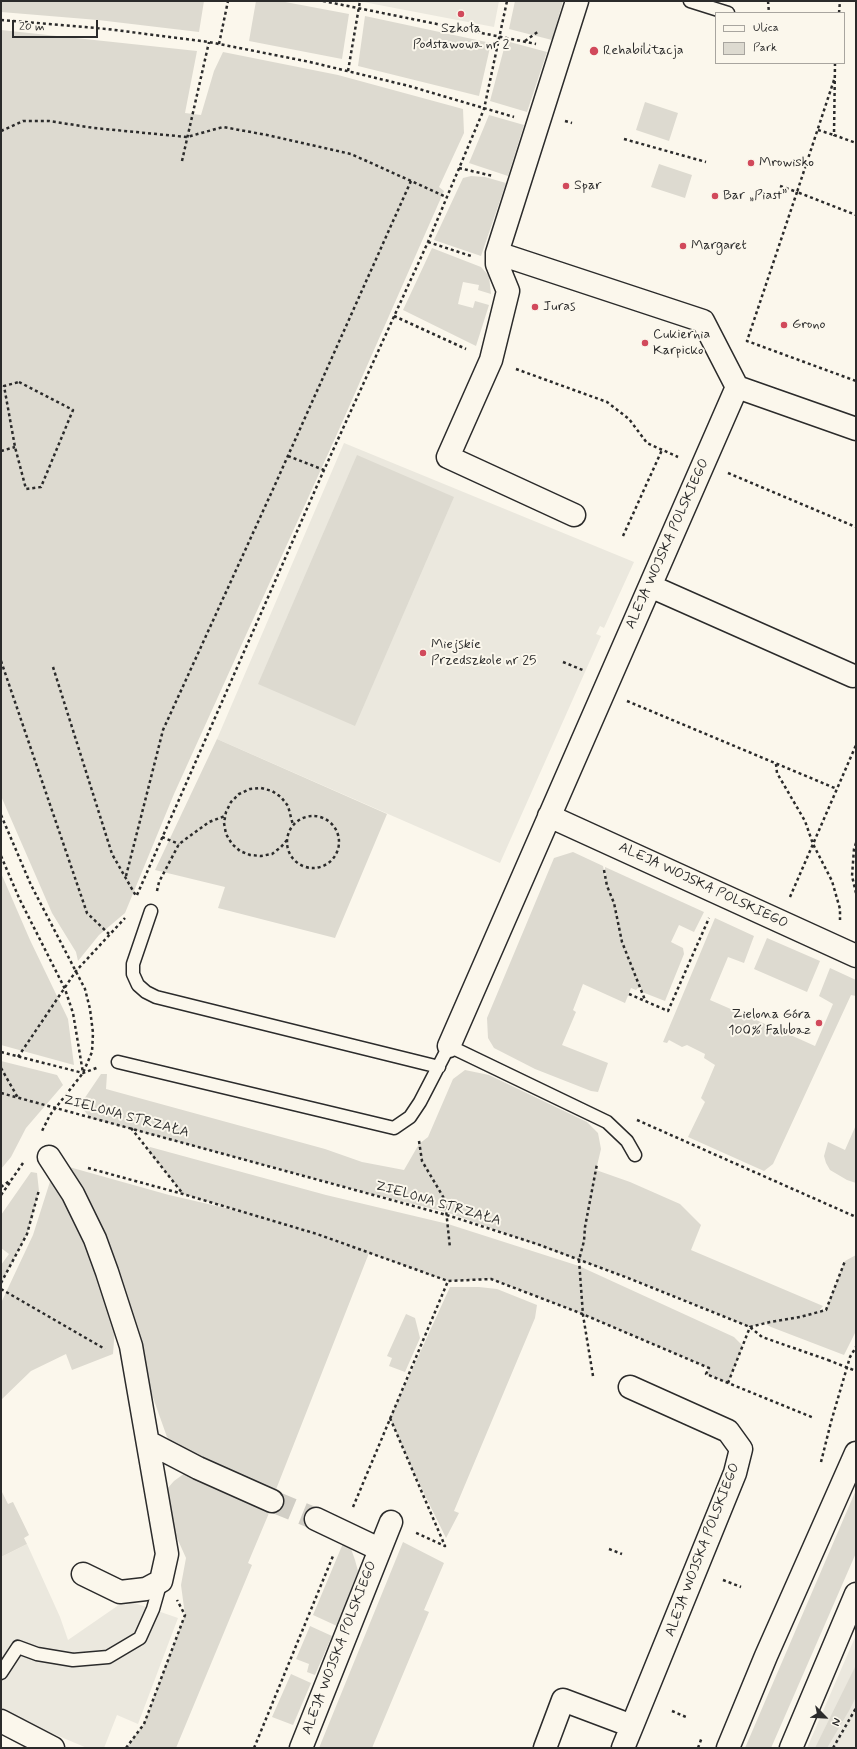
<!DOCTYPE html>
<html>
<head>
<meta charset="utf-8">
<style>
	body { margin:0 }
	#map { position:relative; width:857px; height:1749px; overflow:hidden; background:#fbf7ec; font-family:Mynerve,sans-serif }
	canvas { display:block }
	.frame { position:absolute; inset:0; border:2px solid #2b2b2b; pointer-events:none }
	.legend { position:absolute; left:715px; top:12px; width:130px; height:52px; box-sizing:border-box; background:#fbf7ec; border:1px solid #a8a59f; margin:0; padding:5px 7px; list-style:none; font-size:12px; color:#2b2b2b }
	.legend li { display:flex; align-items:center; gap:8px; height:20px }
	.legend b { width:20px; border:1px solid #a8a59f }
	.north { position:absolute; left:805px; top:1697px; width:40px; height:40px; -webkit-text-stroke:3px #fbf7ec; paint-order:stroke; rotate:114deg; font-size:11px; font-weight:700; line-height:16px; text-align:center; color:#2b2b2b }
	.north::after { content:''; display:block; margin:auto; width:14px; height:18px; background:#2b2b2b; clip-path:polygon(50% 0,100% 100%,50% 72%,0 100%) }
	.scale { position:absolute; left:12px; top:20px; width:86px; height:18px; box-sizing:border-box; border:2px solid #2b2b2b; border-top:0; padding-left:5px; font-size:12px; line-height:14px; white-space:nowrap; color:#2b2b2b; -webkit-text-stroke:3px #fbf7ec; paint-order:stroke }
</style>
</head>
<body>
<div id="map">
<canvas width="857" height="1749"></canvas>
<div class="frame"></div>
<ul class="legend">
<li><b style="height:5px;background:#fbf7ec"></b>Ulica</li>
<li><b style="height:11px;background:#dddad0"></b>Park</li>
</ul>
<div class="north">N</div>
<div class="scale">20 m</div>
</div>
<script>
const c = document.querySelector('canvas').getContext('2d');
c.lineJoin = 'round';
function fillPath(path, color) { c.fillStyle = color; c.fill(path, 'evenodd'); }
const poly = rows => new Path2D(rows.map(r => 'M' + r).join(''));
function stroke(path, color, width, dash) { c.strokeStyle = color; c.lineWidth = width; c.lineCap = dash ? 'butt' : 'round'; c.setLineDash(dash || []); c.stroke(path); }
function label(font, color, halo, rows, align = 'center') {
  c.font = font + ' Mynerve,sans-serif'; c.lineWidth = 4; c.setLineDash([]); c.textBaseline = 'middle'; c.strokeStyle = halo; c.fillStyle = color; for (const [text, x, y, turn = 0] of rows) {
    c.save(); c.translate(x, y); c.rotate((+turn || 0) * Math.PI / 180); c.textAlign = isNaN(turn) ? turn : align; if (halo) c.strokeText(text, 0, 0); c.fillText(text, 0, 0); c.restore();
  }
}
fillPath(poly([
	[358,1,499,1,494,27],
	[344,443,634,562,604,628,600,626,596,634,601,636,500,863,217,739],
	[27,1544,60,1617,68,1640,126,1600,178,1618,138,1724,117,1715,104,1748,87,1748,16,1718,1,1709,1,1557],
	[856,1635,856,1748,807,1748]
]), '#ebe8de');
fillPath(poly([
	[1,1,204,1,199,32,98,20,1,12],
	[256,1,280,1,349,14,342,59,249,41],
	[515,1,563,1,552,40,509,29],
	[365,16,491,43,479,96,358,66],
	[1,30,197,51,185,113,201,115,214,71,223,52,338,75,463,109,464,133,439,187,444,191,337,434,174,794,125,913,99,935,78,961,76,952,52,913,1,796],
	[506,41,547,52,527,112,490,101],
	[645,102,678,113,669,141,636,130],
	[489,115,524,125,508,176,469,163],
	[659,164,692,175,685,198,651,187],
	[471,176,485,177,506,183,481,256,434,240,463,178],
	[432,248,481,267,489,276,491,294,478,290,479,285,463,282,458,304,473,308,475,301,489,305,476,346,403,310],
	[357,455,454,497,355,726,258,684],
	[217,739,387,814,335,938,218,908,225,887,155,870],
	[573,852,603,866,606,880,605,867,704,912,694,932,679,925,671,942,683,948,684,954,665,1001,642,992,640,986,636,990,631,988,625,1003,583,984,573,1010,576,1012,562,1045,608,1063,598,1092,591,1091,535,1069,494,1048,488,1038,487,1018,554,858],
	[1,873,30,940,68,1019,74,1065,1,1045],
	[715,918,754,936,744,963,728,957,710,1000,795,1037,815,1046,833,1004,819,996,830,968,856,980,856,996,851,995,773,1164,764,1171,688,1137,705,1102,701,1098,715,1065,704,1058,705,1054,687,1045,682,1047,669,1040,667,1043,663,1042],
	[767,938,820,961,807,992,754,969],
	[1,1061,57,1075,63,1085,26,1128,11,1157,1,1169],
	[465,1070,489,1075,587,1122,598,1133,601,1149,596,1170,630,1182,680,1204,701,1225,691,1250,823,1306,819,1311,826,1310,845,1261,856,1255,856,1331,844,1355,771,1327,766,1324,768,1322,750,1327,634,1280,446,1212,375,1195,90,1118,80,1105,101,1074,107,1074,106,1089,325,1149,362,1162,404,1170,419,1144,428,1137,453,1079],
	[856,1125,856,1183,847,1180,830,1170,826,1163,824,1156,828,1142,845,1150],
	[150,1147,326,1195,448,1224,579,1266,734,1337,743,1346,728,1383,706,1374,709,1368,580,1313,491,1279,448,1281,369,1253,275,1492,183,1453,167,1437,151,1392,142,1353,62,1165,169,1195,243,1212,183,1194,148,1150],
	[54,1169,116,1314,113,1354,72,1370,66,1354,31,1371,1,1400,1,1303,33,1235],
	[31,1172,37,1173,39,1191,27,1234,1,1283,1,1265,9,1254,1,1248,1,1215],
	[450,1287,479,1287,497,1289,537,1305,535,1318,454,1511,459,1513,446,1538,415,1475,390,1418],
	[406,1314,415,1318,420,1338,405,1372,389,1366,392,1358,387,1356],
	[185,1473,269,1513,248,1563,252,1565,176,1748,126,1748,144,1724,185,1615,181,1585,186,1558,173,1529,166,1490,174,1481],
	[1,1490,8,1504,13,1502,29,1535,24,1538,27,1544,1,1557],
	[856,1490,856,1553,771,1748,745,1748],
	[344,1541,349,1543,355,1560,358,1571,337,1626,313,1615],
	[403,1542,444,1563,424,1610,429,1612,372,1748,319,1748],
	[310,1626,332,1636,315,1675,307,1672,309,1664,296,1659],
	[856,1665,856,1697,850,1709,827,1748,815,1748],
	[291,1674,311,1683,293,1725,272,1717]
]), '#dddad0');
stroke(poly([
	[272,1501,316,1519]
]), '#d1cec5', 22, [22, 11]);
const service = poly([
	[690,1,728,13],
	[151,911,133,964,133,974,138,985,146,992,156,997,439,1067],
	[118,1062,394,1128,410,1117,420,1102,449,1046,607,1122,627,1141,635,1155],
	[1,1673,18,1647,37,1654,73,1660,108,1657,140,1638,153,1609,161,1581]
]);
const minor = poly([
	[497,253,703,321,737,387],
	[737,387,856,429],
	[574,515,448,457,491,360,508,291,497,264,497,253,577,1],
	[650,586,853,676],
	[549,816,856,956],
	[449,1046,737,387],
	[49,1157,73,1194,95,1239,107,1272,131,1346,167,1554,161,1581,146,1589,120,1592,83,1574],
	[630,1387,728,1431,741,1449,735,1473,632,1726],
	[148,1442,198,1468,272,1501],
	[316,1519,379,1549],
	[1,1721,53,1748],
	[301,1748,391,1522],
	[545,1748,563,1700,632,1726,623,1748]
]);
const secondary = poly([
	[728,1748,766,1656,856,1453],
	[791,1748,856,1594]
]);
stroke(service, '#2b2b2b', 15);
stroke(minor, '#2b2b2b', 25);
stroke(secondary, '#2b2b2b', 25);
stroke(poly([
	[323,1,536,44],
	[768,1,769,13],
	[839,13,840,1],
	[1,20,107,29,209,42,310,62,409,86,514,117],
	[525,41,539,31],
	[219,44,228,1],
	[835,63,834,135,856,143],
	[348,71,360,1],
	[834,80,797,192,856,215],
	[565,121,572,123],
	[818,130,834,135],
	[1,131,23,121,49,121,94,128,187,137,223,127,267,135,351,154,411,181],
	[624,139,706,162],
	[182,161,209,42],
	[459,168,493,176],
	[780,186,797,192,747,341,856,381],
	[428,242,471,256],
	[394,316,466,349],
	[516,369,607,402,629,419,647,443,678,457],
	[19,382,73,410,41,487,26,489,15,447,4,386,19,382],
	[1,451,15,447],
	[288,456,324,470],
	[728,473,856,527],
	[623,536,662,450],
	[1,661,87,913,109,934],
	[563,662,585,671],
	[53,667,112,854,136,896],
	[627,701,837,789],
	[776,764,777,773,805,821,813,844,832,881,840,909,840,920],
	[1,815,31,885,85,989,90,1009,93,1033,92,1052,83,1073,50,1115,41,1133],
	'287 842a26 26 0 1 1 52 0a26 26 0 1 1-52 0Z',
	[162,837,179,844],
	[287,840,281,847,272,854,261,856,250,855,240,851,232,844,226,834,224,823,226,812,231,802,239,794,250,789,261,788,272,791,281,797,288,806,293,825],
	[856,843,854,849,852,876,856,893],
	[1,856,19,898,65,989,73,1013,83,1073],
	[604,870,607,886,614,903,622,942,645,1000],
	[126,876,163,730,274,487,411,181,446,197],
	[157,891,159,882,179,844,209,822,225,816],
	[137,895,324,470,428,242,484,109,507,1],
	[790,897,856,745],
	[629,994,668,1011,709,918],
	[1,1052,83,1073,99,1067],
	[18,1057,76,971,125,918],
	[1,1068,18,1098],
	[1,1093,450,1216,537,1244,628,1278,750,1327,762,1337,828,1360],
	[637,1120,856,1217],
	[131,1128,183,1194],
	[419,1141,422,1161,445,1200,450,1248],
	[88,1168,183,1194,317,1234,448,1281,491,1279,580,1313,709,1368,706,1374,814,1418],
	[1,1187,12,1179,23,1163],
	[1,1195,11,1181],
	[1,1283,27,1234,39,1190],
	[1,1289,105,1349],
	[593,1376,583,1315,579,1260,584,1241,585,1227,597,1164],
	[728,1383,750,1327,770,1322,800,1317,826,1310,845,1261],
	[390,1418,445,1546,414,1532],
	[821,1462,831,1422,850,1357,856,1347],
	[353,1507,448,1281],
	[609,1549,622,1554],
	[723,1580,741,1587],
	[672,1711,686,1717],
	[126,1748,144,1724,185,1615,177,1600],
	[254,1748,333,1556],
	[698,1748,702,1737],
	[833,1748,856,1708]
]), '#2b2b2b', 2.5, [3, 3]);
stroke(service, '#fbf7ec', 12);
stroke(minor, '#fbf7ec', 22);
stroke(secondary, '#fbf7ec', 22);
stroke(poly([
	[828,1360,856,1371]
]), '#2b2b2b', 2.5, [3, 3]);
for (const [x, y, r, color] of [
	[461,14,4,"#d1495b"],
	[594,51,5,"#d1495b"],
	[751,163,4,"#d1495b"],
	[566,186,4,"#d1495b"],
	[715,196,4,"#d1495b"],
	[683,246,4,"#d1495b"],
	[535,307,4,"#d1495b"],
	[784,325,4,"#d1495b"],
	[645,343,4,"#d1495b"],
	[423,653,4,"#d1495b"],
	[819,1023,4,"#d1495b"]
]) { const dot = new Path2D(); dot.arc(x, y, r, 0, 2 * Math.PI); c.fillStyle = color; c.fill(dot); stroke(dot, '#fbf7ec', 1.5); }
label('14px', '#2b2b2b', '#fbf7ec', [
	["Szkoła",461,29,"center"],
	["Podstawowa nr 2",461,45,"center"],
	["Rehabilitacja",603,51],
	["Mrowisko",759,163],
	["Spar",574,186],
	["Bar „Piast”",723,196],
	["Margaret",691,246],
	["Juras",543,307],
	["Grono",792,325],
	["Cukiernia",653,335],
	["Karpicko",653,351],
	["Miejskie",431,645],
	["Przedszkole nr 25",431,661],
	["Zielona Góra",811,1015,"right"],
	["100% Falubaz",811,1031,"right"]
], 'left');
label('14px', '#2b2b2b', '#fbf7ec', [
	["ALEJA WOJSKA POLSKIEGO",668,544,-66],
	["ALEJA WOJSKA POLSKIEGO",703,886,25],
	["ZIELONA STRZAŁA",126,1117,15],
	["ZIELONA STRZAŁA",438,1204,16],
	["ALEJA WOJSKA POLSKIEGO",703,1550,-69],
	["ALEJA WOJSKA POLSKIEGO",340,1648,-69]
]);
</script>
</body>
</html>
